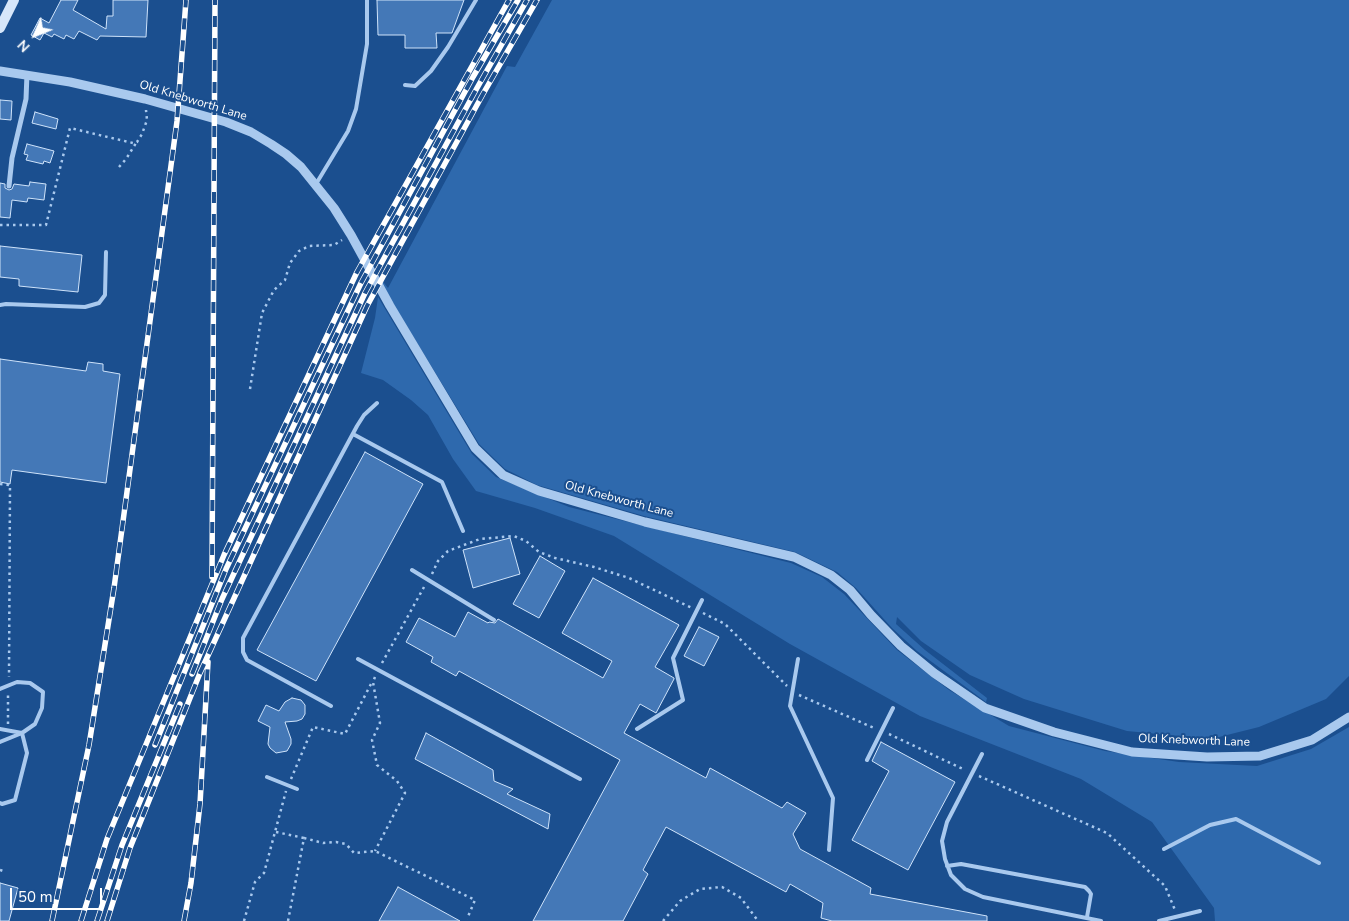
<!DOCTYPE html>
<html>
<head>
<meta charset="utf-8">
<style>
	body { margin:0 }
	#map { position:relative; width:1349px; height:921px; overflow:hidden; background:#1b4f8f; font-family:"Nunito Sans",sans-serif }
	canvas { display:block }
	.north { position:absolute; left:10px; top:10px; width:50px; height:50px; -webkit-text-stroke:4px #1b4f8f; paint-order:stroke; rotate:226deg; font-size:14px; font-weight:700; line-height:20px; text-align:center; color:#fff }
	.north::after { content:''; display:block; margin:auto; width:18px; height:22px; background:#fff; clip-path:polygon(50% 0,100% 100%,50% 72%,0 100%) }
	.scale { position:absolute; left:10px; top:888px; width:92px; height:22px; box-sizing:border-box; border:2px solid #fff; border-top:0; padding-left:6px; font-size:15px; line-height:18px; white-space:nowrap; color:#fff; -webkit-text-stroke:4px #1b4f8f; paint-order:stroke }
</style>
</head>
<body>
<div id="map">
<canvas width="1349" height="921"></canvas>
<div class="north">N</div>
<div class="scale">50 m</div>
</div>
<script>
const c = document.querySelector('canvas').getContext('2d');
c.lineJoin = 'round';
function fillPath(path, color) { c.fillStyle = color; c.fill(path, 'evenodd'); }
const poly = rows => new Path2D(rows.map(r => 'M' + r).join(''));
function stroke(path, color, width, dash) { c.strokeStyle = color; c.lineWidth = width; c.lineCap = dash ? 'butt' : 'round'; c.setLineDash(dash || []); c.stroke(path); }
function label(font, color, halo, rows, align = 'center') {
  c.font = font + ' "Nunito Sans",sans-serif'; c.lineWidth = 4; c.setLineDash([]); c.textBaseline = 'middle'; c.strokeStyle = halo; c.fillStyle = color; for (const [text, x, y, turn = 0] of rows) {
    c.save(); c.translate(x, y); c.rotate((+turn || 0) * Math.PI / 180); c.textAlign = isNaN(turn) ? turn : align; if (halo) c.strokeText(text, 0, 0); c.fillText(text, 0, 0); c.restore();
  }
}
fillPath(poly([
	[552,0,1349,0,1349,676,1326,699,1259,727,1211,739,1127,731,1024,699,970,675,921,641,897,617,896,624,925,650,987,698,986,702,917,651,892,628,856,588,837,572,795,552,644,516,537,485,505,469,479,444,365,258,388,288,507,66,515,67],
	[378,297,472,454,496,477,569,507,791,563,822,577,844,594,897,650,949,690,1009,726,1105,751,1179,762,1257,766,1311,749,1349,727,1349,921,1215,921,1214,908,1152,822,1081,779,920,716,790,644,614,536,535,508,476,491,453,459,428,415,411,400,383,380,361,373,375,318]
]), '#2e69ad');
const building = poly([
	[61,0,78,0,73,10,106,29,107,16,113,16,113,0,148,0,146,37,100,36,97,40,79,31,74,39,66,35,64,39,54,34,52,37,44,33,40,40,31,35,40,18,49,23,61,0],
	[377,0,464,0,452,33,436,33,437,48,405,48,405,35,378,35,377,0],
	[0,100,12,101,11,120,0,119,0,100],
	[35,112,58,119,56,129,32,123,35,112],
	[27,144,54,151,50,163,44,161,43,164,26,160,28,155,24,154,27,144],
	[30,182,46,184,44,200,28,198,27,202,12,200,10,218,0,217,0,183,5,184,5,188,9,190,12,189,14,184,29,186,30,182],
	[0,246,82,255,78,292,19,286,19,279,0,277,0,246],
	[0,359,86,371,88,362,103,364,103,371,120,374,106,483,12,470,10,484,0,482,0,359],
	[365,452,423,484,316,681,257,650,365,452],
	[510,538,520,574,473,588,463,550,510,538],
	[540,556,565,571,539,618,513,604,540,556],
	[593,578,679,625,655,667,674,678,674,679,656,713,640,704,624,733,706,778,710,768,782,808,787,802,806,813,793,834,800,849,871,888,870,894,987,916,987,921,832,921,821,918,823,903,790,884,786,892,666,827,643,870,648,874,623,921,533,921,620,760,459,671,456,676,431,662,433,657,406,642,419,618,455,637,468,612,488,623,489,622,495,623,498,619,603,678,612,661,562,633,593,578],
	[699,627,719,637,704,666,684,656,699,627],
	[292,698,301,700,305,705,305,714,302,719,297,721,285,722,291,739,291,744,287,751,276,753,270,748,268,744,270,727,258,721,266,705,279,711,285,702,292,698],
	[426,733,493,770,494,781,513,789,507,794,550,814,548,829,415,759,426,733],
	[881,742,955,782,908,870,852,840,889,771,872,761,881,742],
	[0,883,18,888,9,921,0,921,0,883],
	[398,887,460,921,379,921,398,887]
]);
fillPath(building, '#4478b7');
stroke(building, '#cfe3fa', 1);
stroke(poly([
	[119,167,126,159,136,143],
	[0,225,46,225,70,128,133,143,137,142,142,134,147,120,146,110],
	[250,389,262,313,274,290,285,280,290,263,299,251,309,246,334,245,342,240],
	[0,484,10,485,9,677],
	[432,574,438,561,448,551,480,539,514,536,526,541,539,552,555,558,594,567,629,578,692,608],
	[703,613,725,624,787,686],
	[382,663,424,587],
	[375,677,373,682,380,723,372,740,377,765,397,781,405,793,375,851],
	[799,695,874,728],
	[8,724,8,692],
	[889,734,965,770],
	[979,776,1107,833,1165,886,1175,910],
	[291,779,313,727,345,734,372,682],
	[276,832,304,838],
	[0,870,3,871],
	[244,921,255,882,264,873,286,791],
	[288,921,304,838,323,843,336,842,346,844,354,853,375,851,475,900,467,919],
	[663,921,680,901,700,889,722,887,741,898,758,921]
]), '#a9c9ee', 2.5, [2.5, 4]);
stroke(poly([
	[405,85,415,86,431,71,448,47,476,0],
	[316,184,348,131,356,109,367,44,367,0],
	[0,305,6,304,85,307,99,303,105,295,106,252],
	[353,434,442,482,463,531],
	[412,570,494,620],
	[358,659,580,779],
	[798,659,790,706,833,798,829,850],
	[0,689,17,682,30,683,43,692,42,708,35,724,22,733,0,729],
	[331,706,247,660,243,652,243,638,357,426,364,415,377,403],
	[637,729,683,700,673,658,702,600],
	[0,742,22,733,27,753,15,800,2,804,0,803],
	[982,754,947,822,942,841,945,859,951,875,965,889,983,897,1101,921],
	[867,760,893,708],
	[267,777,297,789],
	[1164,849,1210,825,1236,819,1319,863],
	[947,866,961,864,1085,887,1089,891,1091,894,1087,917],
	[1159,921,1200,911]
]), '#a9c9ee', 4);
stroke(poly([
	[9,186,12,158,26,99,27,74]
]), '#a9c9ee', 5);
stroke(poly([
	[0,71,70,82,145,99,226,122,251,132,271,144,286,154,301,167,334,208,351,235,390,306,475,448,503,475,539,491,645,522,794,557,831,575,850,590,871,615,901,646,934,673,985,708,1054,732,1132,752,1207,757,1260,756,1312,740,1349,717]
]), '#a9c9ee', 9);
stroke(poly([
	[0,28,14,0]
]), '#d6e6fa', 10);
const rail = poly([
	[212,577,215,0],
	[192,674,222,599,365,293,477,88,527,0],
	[155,745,226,569,361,283,473,77,518,0],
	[52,921,89,745,114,588,177,121,186,0],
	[81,921,107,839,224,555,357,272,509,0],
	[97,921,122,845,180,704],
	[107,921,130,848,200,673,367,306,483,94,537,0],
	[184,921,191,883,200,804,208,662]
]);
stroke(rail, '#fff', 5.5);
stroke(rail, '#1b4f8f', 4, [11]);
label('12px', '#fff', '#1b4f8f', [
	["Old Knebworth Lane",193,101,17],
	["Old Knebworth Lane",619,500,15],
	["Old Knebworth Lane",1194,741,2]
]);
</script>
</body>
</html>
